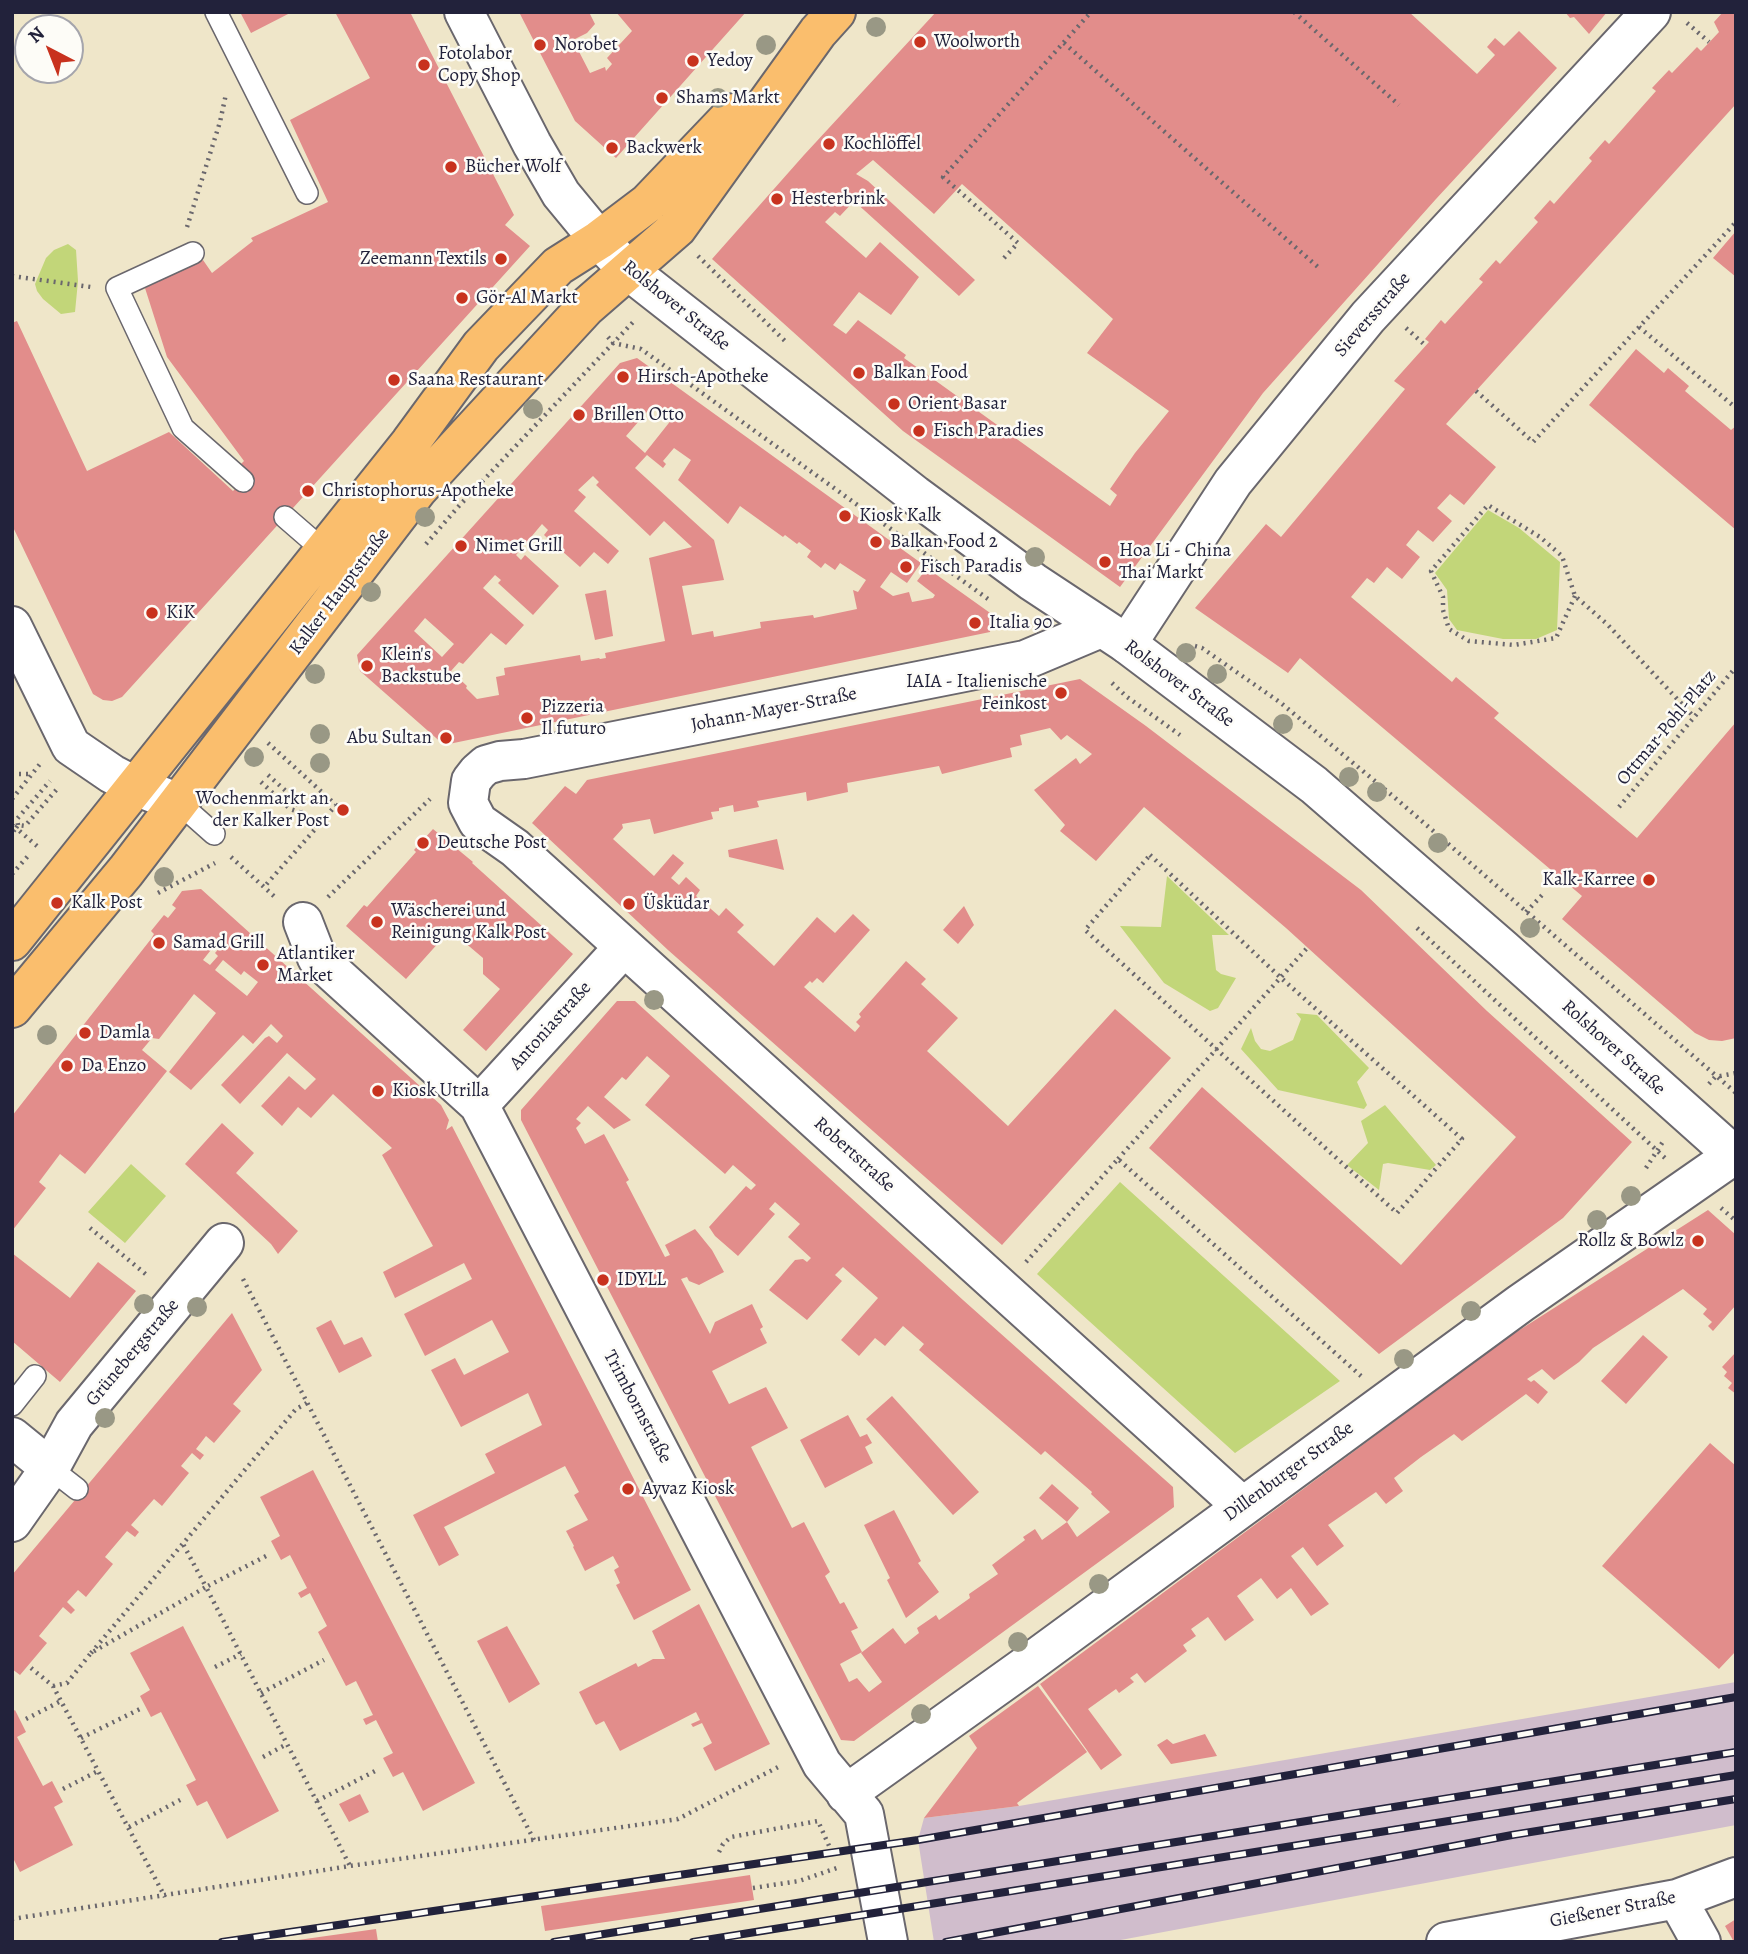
<!DOCTYPE html>
<html>
<head>
<meta charset="utf-8">
<style>
	body { margin:0 }
	#map { position:relative; width:1748px; height:1954px; overflow:hidden; background:#efe6c9; font-family:Alegreya,serif }
	canvas { display:block }
	.frame { position:absolute; inset:0; border:14px solid #22223b; pointer-events:none }
	.north { position:absolute; left:14px; top:14px; width:70px; height:70px; box-sizing:border-box; background:#fdfcf7; border:2px solid #a5a5ac; border-radius:50%; rotate:318deg; font-size:19px; font-weight:700; line-height:28px; text-align:center; color:#22223b }
	.north::after { content:''; display:block; margin:auto; width:24px; height:32px; background:#c8321e; clip-path:polygon(50% 0,100% 100%,50% 72%,0 100%) }
</style>
</head>
<body>
<div id="map">
<canvas width="1748" height="1954"></canvas>
<div class="frame"></div>
<div class="north">N</div>
</div>
<script>
const c = document.querySelector('canvas').getContext('2d');
c.lineJoin = 'round';
function fillPath(path, color) { c.fillStyle = color; c.fill(path, 'evenodd'); }
const poly = rows => new Path2D(rows.map(r => 'M' + r).join(''));
function stroke(path, color, width, dash) { c.strokeStyle = color; c.lineWidth = width; c.lineCap = dash ? 'butt' : 'round'; c.setLineDash(dash || []); c.stroke(path); }
function label(font, color, halo, rows, align = 'center') {
  c.font = font + ' Alegreya,serif'; c.lineWidth = 5; c.setLineDash([]); c.textBaseline = 'middle'; c.strokeStyle = halo; c.fillStyle = color; for (const [text, x, y, turn = 0] of rows) {
    c.save(); c.translate(x, y); c.rotate((+turn || 0) * Math.PI / 180); c.textAlign = isNaN(turn) ? turn : align; if (halo) c.strokeText(text, 0, 0); c.fillText(text, 0, 0); c.restore();
  }
}
fillPath(poly([
	[1736,1682,1736,1825,1110,1942,934,1942,918,1840,924,1818,1019,1806]
]), '#d0bdcc');
fillPath(poly([
	[68,244,76,250,78,281,75,312,61,314,43,299,37,291,35,284,46,258,54,250],
	[1488,510,1519,528,1560,562,1557,630,1536,639,1503,639,1457,630,1449,619,1447,590,1435,573],
	[1167,876,1229,935,1212,935,1216,970,1221,974,1236,978,1218,1008,1210,1011,1164,983,1120,926,1161,927],
	[1296,1013,1317,1015,1369,1068,1357,1082,1367,1105,1364,1109,1278,1090,1241,1049,1251,1028,1255,1041,1261,1049,1270,1051,1293,1040,1301,1019],
	[1385,1105,1436,1165,1430,1170,1388,1163,1383,1164,1379,1190,1347,1165,1368,1143,1361,1121],
	[131,1164,166,1196,125,1243,88,1212],
	[1120,1182,1340,1381,1235,1453,1037,1274]
]), '#c2d679');
fillPath(poly([
	[240,12,292,12,251,33],
	[335,12,410,12,514,215,505,225,530,246,122,697,112,701,103,700,93,694,12,525,12,323,17,321,87,471,169,432,233,491,250,474,240,465,244,461,167,357,145,288,203,260,212,273,253,241,251,238,328,202,290,120,370,78],
	[519,12,589,12,595,24,587,33,573,40,590,73,605,67,606,71,612,64,607,58,632,31,616,12,746,12,616,158,575,121],
	[936,12,1409,12,1477,74,1495,55,1487,47,1495,38,1504,46,1519,31,1557,68,1436,199,1263,393,1120,587,903,431,712,259,804,155],
	[873,160,934,214,962,184,1113,319,1087,353,1169,411,1135,453,1110,489,1117,495,1110,506,904,358,906,355,858,320,846,334,833,325,859,292,891,315,919,277,880,242,866,258,825,222,835,212,840,216,854,201,959,296,975,280,868,181,856,174],
	[1565,12,1607,12,1589,34,1574,17,1570,18],
	[1723,12,1736,12,1736,104,1446,424,1496,467,1464,505,1450,494,1437,508,1452,521,1433,542,1418,530,1406,545,1420,557,1402,579,1387,567,1374,583,1367,578,1351,597,1452,682,1456,677,1499,713,1494,718,1637,838,1736,722,1736,1038,1722,1041,1709,1040,1695,1033,1562,919,1582,896,1300,658,1288,673,1195,608,1266,524,1281,537,1405,389,1394,381,1429,342,1425,339,1441,320,1445,324,1483,282,1479,279,1496,260,1500,264,1538,222,1534,218,1550,200,1554,204,1592,161,1589,158,1605,140,1609,144,1656,91,1652,88,1669,70,1672,73,1697,47,1701,51,1703,49,1719,32,1714,22],
	[1736,231,1736,277,1713,258],
	[1636,349,1664,373,1668,368,1689,386,1685,391,1731,430,1736,426,1736,530,1589,405],
	[637,358,921,563,907,583,891,572,880,587,893,596,909,592,912,602,933,598,935,595,917,581,927,568,993,615,990,632,444,745,360,671,357,655,620,363],
	[652,406,672,419,645,453,626,436],
	[674,448,691,460,678,480,728,524,740,506,783,537,785,535,797,544,799,542,811,551,807,557,821,568,825,563,835,570,840,563,866,580,858,592,853,590,857,609,814,618,813,615,760,622,761,628,714,637,713,631,692,635,682,586,724,580,714,540,635,468,647,455,663,468,666,464,663,461],
	[593,476,599,482,596,485,650,536,664,521,692,547,649,558,665,641,605,653,606,658,600,659,599,658,581,661,580,655,504,668,505,675,496,677,499,695,477,699,466,688,467,686,451,671,459,662,463,664,491,633,506,645,524,625,483,588,495,575,501,580,498,583,533,615,559,586,525,555,521,560,516,555,542,524,548,530,544,535,580,567,594,552,608,564,619,551,574,511,586,497,578,490],
	[425,618,454,644,442,657,414,631],
	[606,590,613,636,595,640,585,594],
	[1080,679,1146,726,1361,890,1487,1011,1632,1142,1563,1218,1379,1354,1149,1148,1202,1087,1401,1265,1516,1137,1286,928,1144,807,1096,861,1060,831,1065,825,1034,790,1076,758,1080,764,1092,754,1067,735,1061,740,1050,728,1020,735,1022,745,1010,748,1012,757,942,774,939,766,847,783,848,792,807,801,806,792,757,801,759,807,734,812,733,805,719,808,719,811,711,812,713,819,654,834,650,819,622,824,623,828,613,839,654,876,673,854,684,863,671,878,679,885,686,877,700,890,696,896,719,916,726,908,744,925,737,932,774,966,817,917,835,933,853,914,870,930,823,983,817,978,812,983,810,981,804,987,855,1032,860,1026,856,1022,861,1017,859,1014,906,961,926,979,921,984,958,1018,927,1051,1008,1126,1115,1009,1171,1058,1002,1245,668,950,532,823,565,786,576,794,587,780,611,775],
	[433,829,473,862,472,863,573,954,486,1051,463,1030,500,989,483,974,483,958,450,930,406,979,346,926,364,905,367,907,416,852,414,850],
	[777,839,784,870,729,857,728,850],
	[201,889,441,1105,449,1120,446,1130,452,1126,691,1590,634,1620,616,1585,620,1583,614,1570,619,1567,613,1556,585,1571,573,1547,574,1546,566,1531,588,1520,574,1495,579,1492,565,1466,444,1527,459,1555,439,1566,413,1515,495,1473,485,1454,542,1425,528,1393,461,1427,431,1370,455,1358,464,1375,509,1352,492,1320,425,1356,404,1314,472,1279,464,1263,395,1298,383,1272,433,1246,382,1155,392,1148,333,1094,311,1118,298,1107,282,1126,261,1106,289,1076,305,1090,316,1079,287,1053,240,1104,221,1085,265,1038,269,1036,277,1043,283,1036,271,1024,253,1044,243,1035,191,1090,169,1072,216,1013,194,994,159,1039,152,1038,142,1050,167,1071,85,1174,60,1154,39,1182,46,1188,12,1231,12,1116,151,939,154,934,151,931,164,915,168,918,176,908,172,905,182,891],
	[218,941,222,945,215,953,218,956,210,965,203,960],
	[223,960,241,975,244,971,258,982,247,996,215,970],
	[964,906,974,925,958,944,943,930],
	[617,1001,635,1001,963,1300,1173,1487,1174,1507,854,1741,841,1740,521,1120,521,1110],
	[647,1056,670,1076,645,1105,725,1174,733,1165,756,1185,751,1190,746,1186,709,1227,715,1236,738,1256,775,1214,769,1209,775,1202,800,1224,788,1237,811,1258,807,1262,803,1259,795,1260,769,1290,807,1320,842,1281,835,1275,843,1267,878,1298,841,1340,859,1356,875,1338,885,1346,903,1326,924,1344,919,1350,1041,1455,1045,1451,1092,1492,1091,1494,1110,1512,1077,1537,1067,1522,1079,1508,1052,1484,1039,1498,1067,1522,1042,1540,1035,1529,1023,1537,1025,1540,992,1565,998,1574,969,1594,970,1598,939,1620,936,1615,917,1628,919,1633,905,1644,893,1628,861,1653,882,1682,869,1692,857,1678,849,1682,840,1664,862,1652,851,1631,858,1628,844,1602,840,1604,825,1576,830,1572,804,1522,792,1528,751,1447,788,1428,766,1387,729,1404,712,1371,767,1343,760,1329,763,1327,752,1304,715,1322,710,1334,681,1279,687,1277,689,1281,699,1285,724,1272,712,1250,695,1229,665,1245,670,1255,665,1257,626,1182,629,1180,604,1134,585,1144,576,1128,581,1123,576,1119,588,1106,614,1129,631,1120,604,1097,622,1077,626,1080],
	[222,1123,254,1153,236,1173,298,1231,278,1254,271,1244,185,1164],
	[1708,1210,1736,1235,1736,1305,1713,1331,1708,1326,1712,1322,1703,1314,1707,1309,1683,1289,1593,1348,1579,1362,1554,1380,1542,1369,1527,1379,1531,1382,1534,1380,1548,1392,1538,1404,1526,1394,1462,1441,1454,1434,1421,1457,1394,1478,1403,1491,1386,1504,1376,1492,1328,1525,1344,1546,1317,1566,1303,1547,1291,1556,1329,1604,1311,1616,1291,1588,1277,1599,1261,1578,1237,1596,1254,1620,1225,1641,1208,1617,1191,1629,1196,1636,1183,1645,1187,1651,1145,1683,1137,1673,1130,1678,1134,1682,1119,1693,1116,1689,1088,1709,1122,1755,1101,1770,1040,1684,1507,1338],
	[12,1253,70,1298,98,1262,136,1291,60,1382,12,1341],
	[232,1313,262,1370,233,1404,241,1411,214,1443,206,1436,196,1449,204,1455,200,1460,192,1453,181,1466,189,1473,162,1506,154,1499,131,1525,139,1532,135,1537,127,1531,105,1557,113,1564,86,1597,78,1590,67,1602,75,1610,71,1614,63,1607,39,1636,47,1643,20,1675,12,1669,12,1575],
	[331,1320,344,1345,362,1337,372,1356,339,1373,316,1328],
	[1643,1335,1668,1357,1626,1404,1601,1381],
	[1736,1352,1736,1394,1728,1388,1732,1383,1724,1376,1727,1372,1722,1367],
	[892,1396,979,1492,953,1515,866,1419],
	[848,1415,860,1437,867,1434,872,1443,865,1447,873,1463,825,1488,800,1440],
	[1710,1443,1736,1466,1736,1651,1719,1669,1602,1566],
	[313,1470,475,1783,423,1811,403,1772,393,1777,383,1758,393,1753,376,1720,366,1725,363,1719,373,1715,356,1681,346,1686,318,1632,327,1626,310,1593,301,1598,298,1593,307,1588,290,1555,281,1560,271,1541,280,1536,260,1497],
	[894,1510,921,1561,918,1563,939,1592,906,1618,887,1580,890,1578,864,1525],
	[699,1604,770,1744,715,1771,703,1748,712,1743,702,1723,693,1727,691,1724,700,1720,696,1712,620,1751,604,1721,596,1725,594,1722,579,1692,636,1663,638,1667,653,1659,665,1659,652,1631],
	[183,1626,279,1811,227,1839,207,1801,197,1806,186,1785,196,1780,161,1712,151,1717,140,1696,150,1690,130,1653],
	[507,1626,540,1684,509,1703,477,1641],
	[1038,1686,1087,1752,1017,1803,1019,1806,924,1818,977,1748,969,1736],
	[15,1710,26,1732,17,1737,43,1786,52,1781,63,1802,54,1807,73,1845,20,1872,12,1856,12,1712],
	[1205,1734,1217,1756,1171,1764,1157,1745,1167,1739,1173,1744],
	[360,1794,369,1812,349,1822,339,1804],
	[750,1875,754,1900,545,1931,541,1906],
	[1736,1919,1736,1942,1734,1942,1725,1926],
	[376,1929,378,1942,299,1942,298,1940]
]), '#e28d8b');
const service = poly([
	[216,12,307,193],
	[193,253,117,288,183,428,243,481],
	[285,517,323,550],
	[179,803,214,834],
	[12,1405,35,1376],
	[50,1468,77,1489]
]);
const minor = poly([
	[464,12,532,144,561,194,599,240],
	[12,626,71,746,112,774,135,786,179,803],
	[1101,628,1025,660,524,759,500,761,486,765,478,772,471,781,468,803,478,822,515,848,1242,1506],
	[1127,644,1233,482,1368,317,1651,12],
	[303,922,317,958,479,1105,822,1764,864,1814,888,1942],
	[479,1105,624,947],
	[12,1437,50,1468],
	[12,1522,50,1468,74,1424,224,1243],
	[846,1794,1024,1667,1521,1303,1734,1155],
	[1677,1899,1701,1942],
	[1446,1942,1677,1899,1736,1877]
]);
const tertiary = poly([
	[599,240,629,271,915,495,1033,582,1127,644,1314,785,1503,949,1736,1157]
]);
const primary = poly([
	[12,941,410,443,481,346,558,266,599,240,648,203,734,113],
	[12,1008,126,871,418,489,585,308,677,228,818,32,836,12]
]);
stroke(service, '#6a676d', 24);
stroke(minor, '#6a676d', 42);
stroke(tertiary, '#6a676d', 42);
stroke(primary, '#6a676d', 42);
stroke(poly([
	[1294,12,1399,105],
	[1687,23,1709,42],
	[1064,43,1319,268],
	[187,227,220,122,226,94],
	[698,256,787,343],
	[1004,258,1018,243,943,177,1091,12],
	[12,276,91,287],
	[1639,327,1736,408],
	[1406,328,1426,346],
	[608,337,613,343,641,349,988,599],
	[1476,391,1533,442,1736,222],
	[426,544,458,507,635,320],
	[1575,596,1556,638,1514,645,1469,641,1449,629,1443,610,1443,597,1431,571,1488,505,1540,537,1562,556,1575,596,1607,624,1694,717],
	[1195,646,1202,648,1281,703,1394,797,1736,1093],
	[1112,683,1127,697,1180,735],
	[268,743,336,805,317,827],
	[12,774,32,774],
	[268,775,297,801,301,813],
	[261,782,290,809,302,813,317,827,264,887],
	[12,799,40,764],
	[1619,807,1736,667],
	[12,825,16,828,12,833],
	[18,825,17,819,50,781],
	[37,846,16,828,18,825,25,826,57,789],
	[1150,855,1280,977,1462,1139,1397,1213,1085,930,1150,855],
	[231,857,276,898],
	[12,874,29,855],
	[158,893,215,863],
	[328,897,430,799],
	[1526,912,1545,892],
	[1417,928,1665,1158],
	[1709,1084,1715,1077,1736,1073],
	[1118,1159,1307,948],
	[1646,1168,1664,1140],
	[1721,1208,1736,1221],
	[90,1228,148,1276],
	[1026,1262,1118,1159,1361,1376],
	[243,1279,534,1840],
	[266,1556,206,1587,350,1866],
	[91,1653,296,1409,307,1403],
	[215,1667,241,1654],
	[31,1668,53,1686,165,1897],
	[53,1686,67,1683,91,1653,206,1587,183,1544],
	[261,1693,324,1660],
	[26,1719,61,1701],
	[81,1738,140,1709],
	[263,1757,287,1744],
	[63,1789,98,1771],
	[317,1801,379,1769],
	[129,1827,182,1799],
	[719,1852,723,1844,731,1837,818,1821,830,1848],
	[753,1888,799,1881,837,1868],
	[12,1919,350,1866,678,1819,782,1765]
]), '#6a676d', 4.5, [2, 5]);
stroke(service, '#fff', 21);
stroke(minor, '#fff', 38);
stroke(tertiary, '#fff', 38);
stroke(primary, '#fabe6d', 38);
const rail = poly([
	[222,1942,918,1840,1736,1697],
	[554,1942,1736,1752],
	[693,1942,1736,1775],
	[946,1942,1512,1835,1736,1799]
]);
stroke(rail, '#22223b', 8);
stroke(rail, '#fdfcf7', 5, [16]);
c.fillStyle = '#999885';
for (const [x, y] of [
	[876,27],
	[766,45],
	[718,98],
	[533,409],
	[425,517],
	[1035,557],
	[371,592],
	[1186,653],
	[315,674],
	[1217,674],
	[1283,724],
	[320,734],
	[254,757],
	[320,763],
	[1349,777],
	[1377,792],
	[1438,843],
	[164,877],
	[1530,928],
	[654,1000],
	[47,1035],
	[1631,1196],
	[1597,1220],
	[144,1304],
	[197,1307],
	[1471,1311],
	[1404,1359],
	[105,1418],
	[1099,1584],
	[1018,1642],
	[921,1714]
]) { c.beginPath(); c.arc(x, y, 10, 0, 2 * Math.PI); c.fill(); }
for (const [x, y, r, color] of [
	[920,42,7,"#c8321e"],
	[540,45,7,"#c8321e"],
	[693,61,7,"#c8321e"],
	[424,65,7,"#c8321e"],
	[662,98,7,"#c8321e"],
	[829,144,7,"#c8321e"],
	[612,148,7,"#c8321e"],
	[451,167,7,"#c8321e"],
	[777,199,7,"#c8321e"],
	[501,259,7,"#c8321e"],
	[462,298,7,"#c8321e"],
	[859,373,7,"#c8321e"],
	[623,377,7,"#c8321e"],
	[394,380,7,"#c8321e"],
	[894,404,7,"#c8321e"],
	[579,415,7,"#c8321e"],
	[919,431,7,"#c8321e"],
	[308,491,7,"#c8321e"],
	[845,516,7,"#c8321e"],
	[876,542,7,"#c8321e"],
	[461,546,7,"#c8321e"],
	[1105,562,7,"#c8321e"],
	[906,567,7,"#c8321e"],
	[152,613,7,"#c8321e"],
	[975,623,7,"#c8321e"],
	[367,666,7,"#c8321e"],
	[1061,693,7,"#c8321e"],
	[527,718,7,"#c8321e"],
	[446,738,7,"#c8321e"],
	[343,810,7,"#c8321e"],
	[423,843,7,"#c8321e"],
	[1649,880,7,"#c8321e"],
	[57,903,7,"#c8321e"],
	[629,904,7,"#c8321e"],
	[377,922,7,"#c8321e"],
	[159,943,7,"#c8321e"],
	[263,965,7,"#c8321e"],
	[85,1033,7,"#c8321e"],
	[67,1066,7,"#c8321e"],
	[378,1091,7,"#c8321e"],
	[1698,1241,7,"#c8321e"],
	[603,1280,7,"#c8321e"],
	[628,1489,7,"#c8321e"]
]) { const dot = new Path2D(); dot.arc(x, y, r, 0, 2 * Math.PI); c.fillStyle = color; c.fill(dot); stroke(dot, '#fdfcf7', 2.5); }
label('19px', '#22223b', '#fdfcf7', [
	["Woolworth",934,42],
	["Norobet",554,45],
	["Fotolabor",438,54],
	["Copy Shop",438,76],
	["Yedoy",707,61],
	["Shams Markt",676,98],
	["Kochlöffel",843,144],
	["Backwerk",626,148],
	["Bücher Wolf",465,167],
	["Hesterbrink",791,199],
	["Zeemann Textils",487,259,"right"],
	["Gör-Al Markt",476,298],
	["Balkan Food",873,373],
	["Hirsch-Apotheke",637,377],
	["Saana Restaurant",408,380],
	["Orient Basar",908,404],
	["Brillen Otto",593,415],
	["Fisch Paradies",933,431],
	["Christophorus-Apotheke",322,491],
	["Kiosk Kalk",859,516],
	["Balkan Food 2",890,542],
	["Nimet Grill",475,546],
	["Hoa Li - China",1119,551],
	["Thai Markt",1119,573],
	["Fisch Paradis",920,567],
	["KiK",166,613],
	["Italia 90",989,623],
	["Klein's",381,655],
	["Backstube",381,677],
	["IAIA - Italienische",1047,682,"right"],
	["Feinkost",1047,704,"right"],
	["Pizzeria",541,707],
	["Il futuro",541,729],
	["Abu Sultan",432,738,"right"],
	["Wochenmarkt an",329,799,"right"],
	["der Kalker Post",329,821,"right"],
	["Deutsche Post",437,843],
	["Kalk-Karree",1635,880,"right"],
	["Kalk Post",71,903],
	["Üsküdar",643,904],
	["Wäscherei und",391,911],
	["Reinigung Kalk Post",391,933],
	["Samad Grill",173,943],
	["Atlantiker",277,954],
	["Market",277,976],
	["Damla",99,1033],
	["Da Enzo",81,1066],
	["Kiosk Utrilla",392,1091],
	["Rollz & Bowlz",1684,1241,"right"],
	["IDYLL",617,1280],
	["Ayvaz Kiosk",642,1489]
], 'left');
label('19px', '#22223b', '#fdfcf7', [
	["Rolshover Straße",676,306,39],
	["Sieversstraße",1373,315,-49],
	["Kalker Hauptstraße",340,592,-53],
	["Rolshover Straße",1179,684,37],
	["Johann-Mayer-Straße",774,710,-11],
	["Ottmar-Pohl-Platz",1667,728,-50],
	["Antoniastraße",551,1026,-48],
	["Rolshover Straße",1613,1048,42],
	["Robertstraße",854,1155,42],
	["Grünebergstraße",133,1353,-50],
	["Trimbornstraße",637,1407,62],
	["Dillenburger Straße",1289,1472,-36],
	["Gießener Straße",1613,1910,-11]
]);
</script>
</body>
</html>
